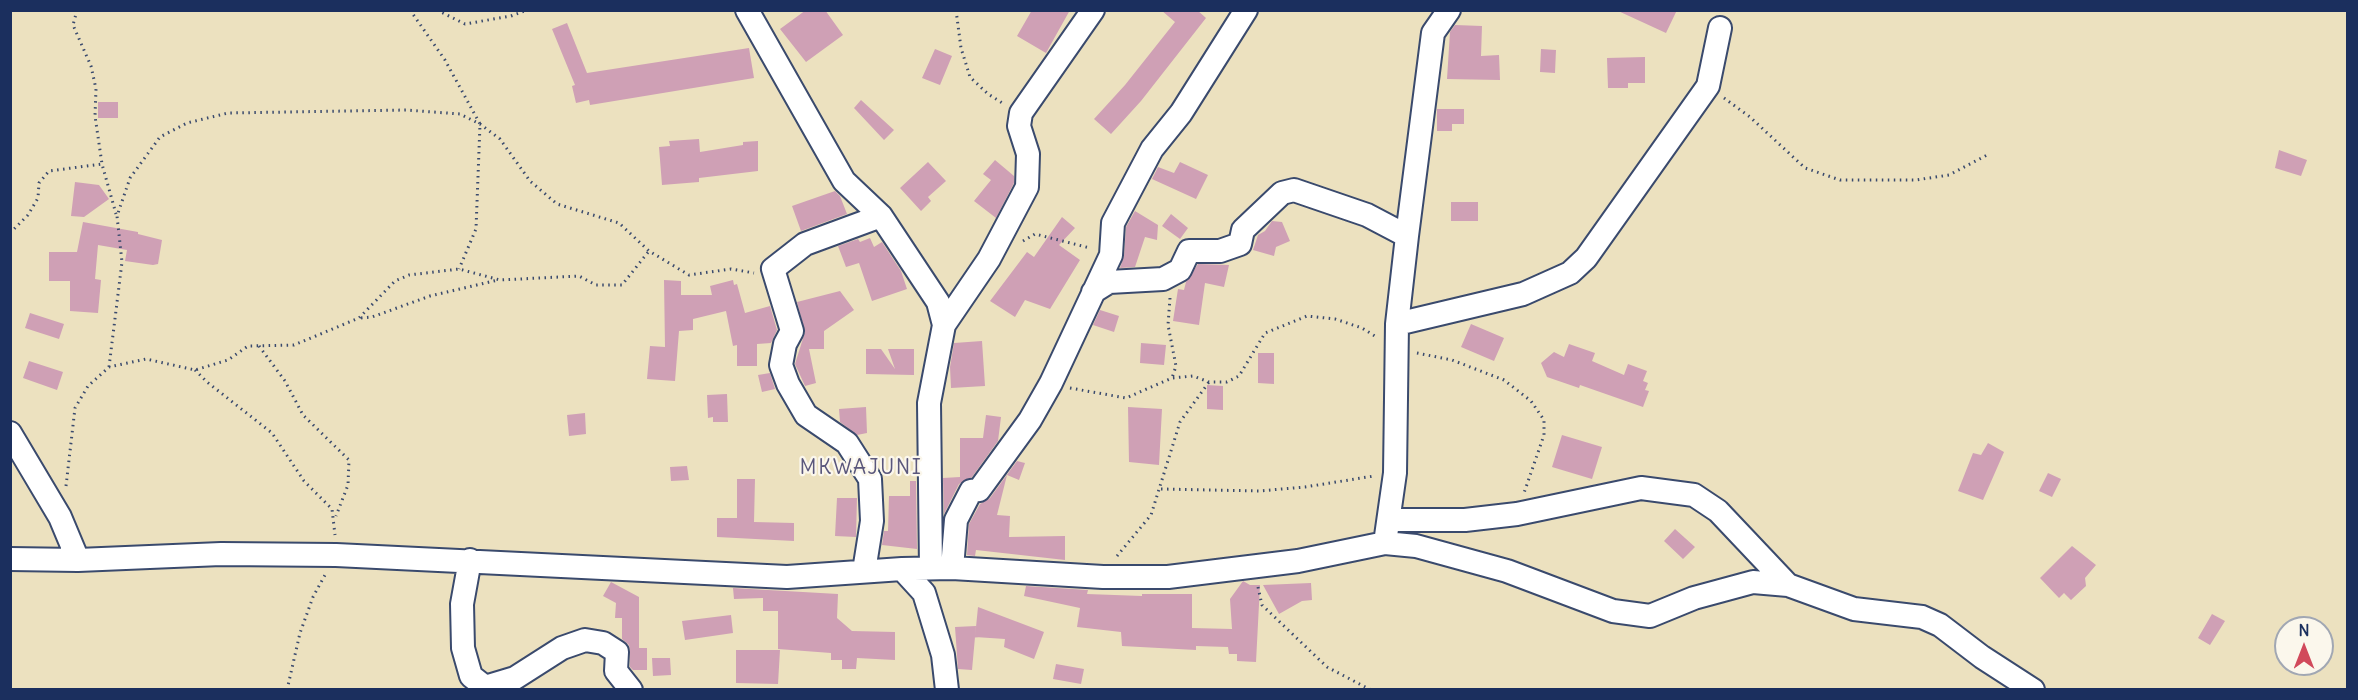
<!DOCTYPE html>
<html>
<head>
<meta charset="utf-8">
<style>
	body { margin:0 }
	#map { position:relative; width:2358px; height:700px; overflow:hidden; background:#ece1bf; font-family:Delius,sans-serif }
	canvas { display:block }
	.frame { position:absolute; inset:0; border:12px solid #1b2f5e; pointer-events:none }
	.north { position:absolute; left:2274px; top:616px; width:60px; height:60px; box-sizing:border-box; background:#fbf7ec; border:2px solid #a1a7b3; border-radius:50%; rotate:0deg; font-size:16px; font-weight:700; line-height:24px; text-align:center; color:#1b2f5e }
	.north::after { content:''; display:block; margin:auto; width:21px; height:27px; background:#d1495b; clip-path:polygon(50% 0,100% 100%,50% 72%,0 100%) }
</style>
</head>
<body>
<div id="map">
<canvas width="2358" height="700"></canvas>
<div class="frame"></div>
<div class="north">N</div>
</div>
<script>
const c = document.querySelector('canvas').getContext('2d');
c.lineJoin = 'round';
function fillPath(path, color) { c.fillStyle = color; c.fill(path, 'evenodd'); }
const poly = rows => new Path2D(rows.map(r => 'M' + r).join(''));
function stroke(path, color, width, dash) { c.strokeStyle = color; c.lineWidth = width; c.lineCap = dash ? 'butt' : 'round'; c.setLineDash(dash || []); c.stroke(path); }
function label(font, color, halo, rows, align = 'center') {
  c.font = font + ' Delius,sans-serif'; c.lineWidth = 4.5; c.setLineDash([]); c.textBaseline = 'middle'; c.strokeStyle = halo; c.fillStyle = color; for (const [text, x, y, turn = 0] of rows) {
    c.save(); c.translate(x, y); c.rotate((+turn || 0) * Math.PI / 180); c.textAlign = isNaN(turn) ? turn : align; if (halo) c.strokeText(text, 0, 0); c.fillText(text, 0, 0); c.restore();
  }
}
fillPath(poly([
	[806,10,825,10,843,35,806,62,780,29],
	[1032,10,1070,10,1046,53,1017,36],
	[1161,10,1197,10,1206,18,1141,101,1111,134,1094,119,1125,85,1175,22],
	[1616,10,1677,10,1666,33],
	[567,23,587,73,749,48,754,78,590,105,589,100,576,103,572,86,575,85,552,29],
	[1455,25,1482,26,1481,56,1499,55,1500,80,1447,79,1450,32],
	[935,49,952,56,940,85,922,78],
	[1541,49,1556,50,1555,73,1540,72],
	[1645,57,1645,83,1628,83,1628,88,1608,88,1607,58],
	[861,100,894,130,884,140,854,108],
	[98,102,118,102,118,118,98,118],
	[1437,109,1464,109,1464,124,1452,124,1452,131,1437,131],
	[699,139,700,152,743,145,743,142,758,141,758,171,699,178,699,182,662,185,659,147,670,146,669,141],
	[2279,150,2307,160,2301,176,2275,168],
	[995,160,1014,176,1014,183,996,218,974,201,991,180,983,174],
	[928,162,946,181,928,197,931,201,921,211,900,188],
	[1180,162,1208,175,1196,199,1152,179,1158,167,1174,173],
	[75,182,99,185,109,199,84,217,71,216],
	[835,191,840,196,847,214,801,231,792,206],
	[1451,202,1478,202,1478,221,1451,221],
	[1135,211,1158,225,1157,240,1145,237,1135,267,1120,268,1124,256,1126,227],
	[1171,214,1188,228,1180,239,1162,226],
	[1062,217,1075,228,1059,245,1080,260,1050,309,1025,300,1015,317,990,301,1027,252,1034,257],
	[1272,221,1282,222,1290,241,1276,247,1274,256,1253,250,1258,235,1265,231],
	[83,222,138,232,138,234,162,240,158,264,153,265,125,261,127,250,98,245,95,279,101,280,98,313,70,311,70,281,49,281,49,252,77,252],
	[870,238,874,247,882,242,901,271,907,289,872,301,859,263,846,267,838,246,858,239,860,242],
	[1198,264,1229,265,1224,287,1205,283,1199,325,1173,321,1178,289,1184,290,1186,282],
	[664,280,681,281,681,295,712,295,710,286,733,280,734,285,737,284,745,313,770,306,777,330,771,343,757,344,757,366,737,366,737,345,733,346,726,311,693,319,693,330,679,331,675,381,647,379,650,346,665,347],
	[840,291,854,310,824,331,824,349,809,349,816,383,805,386,795,364,805,332,797,302],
	[1100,310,1119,316,1114,332,1093,325],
	[30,313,64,324,59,339,25,328],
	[1471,324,1504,338,1494,361,1461,347],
	[982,341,985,386,951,388,950,367,954,343],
	[1141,343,1166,345,1164,365,1140,363],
	[1569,344,1595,353,1592,361,1624,375,1628,364,1647,371,1643,381,1648,383,1645,390,1649,391,1643,407,1580,385,1579,388,1547,377,1541,363,1554,352,1564,357],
	[866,349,881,349,895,369,888,349,914,349,914,375,866,374],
	[1258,353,1274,353,1274,384,1258,383],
	[29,361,63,372,57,390,23,378],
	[770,373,775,389,762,392,758,375],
	[1207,385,1223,386,1223,410,1207,409],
	[727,394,728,422,713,422,713,417,708,418,707,395],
	[866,407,867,433,857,435,840,422,839,409],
	[1128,407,1162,409,1159,465,1129,462],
	[585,413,586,434,569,436,567,415],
	[986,415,1001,417,998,441,972,477,959,484,944,514,943,478,960,477,960,438,983,438],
	[1562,435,1602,447,1592,479,1552,467],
	[1988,443,2004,452,1983,500,1958,491,1973,453,1981,455],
	[1017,461,1025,463,1019,480,1007,475,997,515,1010,516,1009,537,1065,536,1065,560,976,550,975,556,967,555,969,524,980,504,990,498],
	[687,466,689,480,671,481,670,467],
	[2048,473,2061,479,2052,497,2039,491],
	[737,479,755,479,754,522,794,523,794,541,717,537,717,518,737,518],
	[910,481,916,481,917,549,882,545,884,531,888,531,889,496,910,496],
	[837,498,857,498,856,537,835,536],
	[1675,529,1695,547,1683,559,1664,541],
	[2072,546,2096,565,2085,578,2086,586,2071,600,2064,593,2059,598,2040,578],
	[1243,581,1250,585,1260,585,1256,662,1237,661,1237,654,1229,654,1228,647,1196,646,1196,650,1122,646,1121,632,1077,627,1080,608,1024,596,1026,586,1088,590,1087,594,1142,596,1142,594,1192,594,1192,628,1232,629,1230,599],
	[611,582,639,597,639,648,647,648,647,670,633,670,630,667,630,652,629,645,622,639,622,618,615,618,616,603,603,596],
	[1311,583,1312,600,1302,601,1279,614,1263,585],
	[733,588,838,594,837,618,852,631,895,632,895,660,857,658,856,669,842,669,842,660,831,660,831,653,778,649,778,611,763,611,763,598,734,599],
	[978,607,1044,632,1034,659,1004,647,1005,639,975,637],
	[2212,614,2225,621,2210,645,2198,638],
	[731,615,733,633,685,640,682,621],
	[976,626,972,670,958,669,955,627],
	[736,650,780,650,778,684,736,683],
	[652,658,670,658,671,675,653,676],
	[1056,664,1084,669,1081,684,1053,679]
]), '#cfa0b5');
const minor = poly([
	[747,10,844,181,881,216,938,302,944,325,929,403,931,568],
	[1093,292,1109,282,1163,279,1180,270,1189,251,1220,251,1240,244,1243,230,1282,193,1294,190,1367,215,1407,236],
	[1397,324,1523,294,1570,273,1586,258,1708,86,1720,28],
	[944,325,989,259,1027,187,1028,154,1019,126,1021,113,1093,10],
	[10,433,60,517,78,560],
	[1389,520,1465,520,1517,514,1641,488,1694,495,1718,511,1788,585],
	[1385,543,1395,473,1397,324,1407,236,1433,33,1449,10],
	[10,559,78,560,221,554,336,555,787,577,902,569,924,593,943,655,947,690],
	[470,560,462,604,463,648,471,676,485,687,515,678,562,648,585,640,603,643,617,652,616,671,631,690],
	[952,568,956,520,971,491,979,490,1030,420,1051,383,1111,255,1113,223,1152,149,1181,113,1246,10],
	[902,569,952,568,1103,577,1168,577,1298,561,1385,543,1416,546,1507,571,1613,611,1650,616,1694,598,1753,582,1788,585,1854,609,1922,617,1940,625,1982,657,2033,690],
	[864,571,872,521,870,479,847,443,806,415,788,384,781,365,785,344,792,331,773,269,805,244,881,216]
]);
stroke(minor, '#3a4a6d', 26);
stroke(poly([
	[77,10,73,25,91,66,96,89,95,116,102,164,116,214],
	[410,10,445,60,480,124,476,229,459,269],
	[437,10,465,24,511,16,527,10],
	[956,10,961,48,970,77,988,94,1004,104],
	[1724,98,1750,117,1805,168,1840,180,1916,180,1949,175,1989,154],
	[10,233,28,215,38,198,39,183,49,171,102,164],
	[1023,241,1035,234,1090,248],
	[1170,298,1168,325,1176,366,1172,378],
	[361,318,372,317,430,296,498,280],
	[259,346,285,381,303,415,349,460,348,485,336,516],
	[1417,353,1452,360,1504,380,1531,401,1544,420,1544,435,1524,493],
	[109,367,122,262,117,216,130,178,160,137,187,123,228,113,406,110,460,114,480,124,500,139,530,181,557,204,619,223,649,251,689,275,731,269,754,273],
	[195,370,207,382,272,433,304,481,332,509,335,535],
	[1070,388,1126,398,1172,378,1193,376,1209,382,1227,382,1239,376,1265,333,1307,316,1335,319,1362,328,1378,338],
	[66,486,75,408,88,386,109,367,146,359,195,370,228,360,248,346,294,345,359,318,395,281,409,275,459,269,500,280,579,276,596,285,622,285,649,251],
	[1161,489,1259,491,1305,487,1374,476],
	[1117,556,1151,515,1180,422,1209,382],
	[1258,587,1262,605,1327,667,1371,690],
	[287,690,300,633,313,597,325,575]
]), '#3a4a6d', 3, [1.5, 4.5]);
stroke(minor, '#fff', 22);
c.letterSpacing = '1.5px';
label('21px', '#5a577c', '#fbf7ec', [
	["MKWAJUNI",861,468]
]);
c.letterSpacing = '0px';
</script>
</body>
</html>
